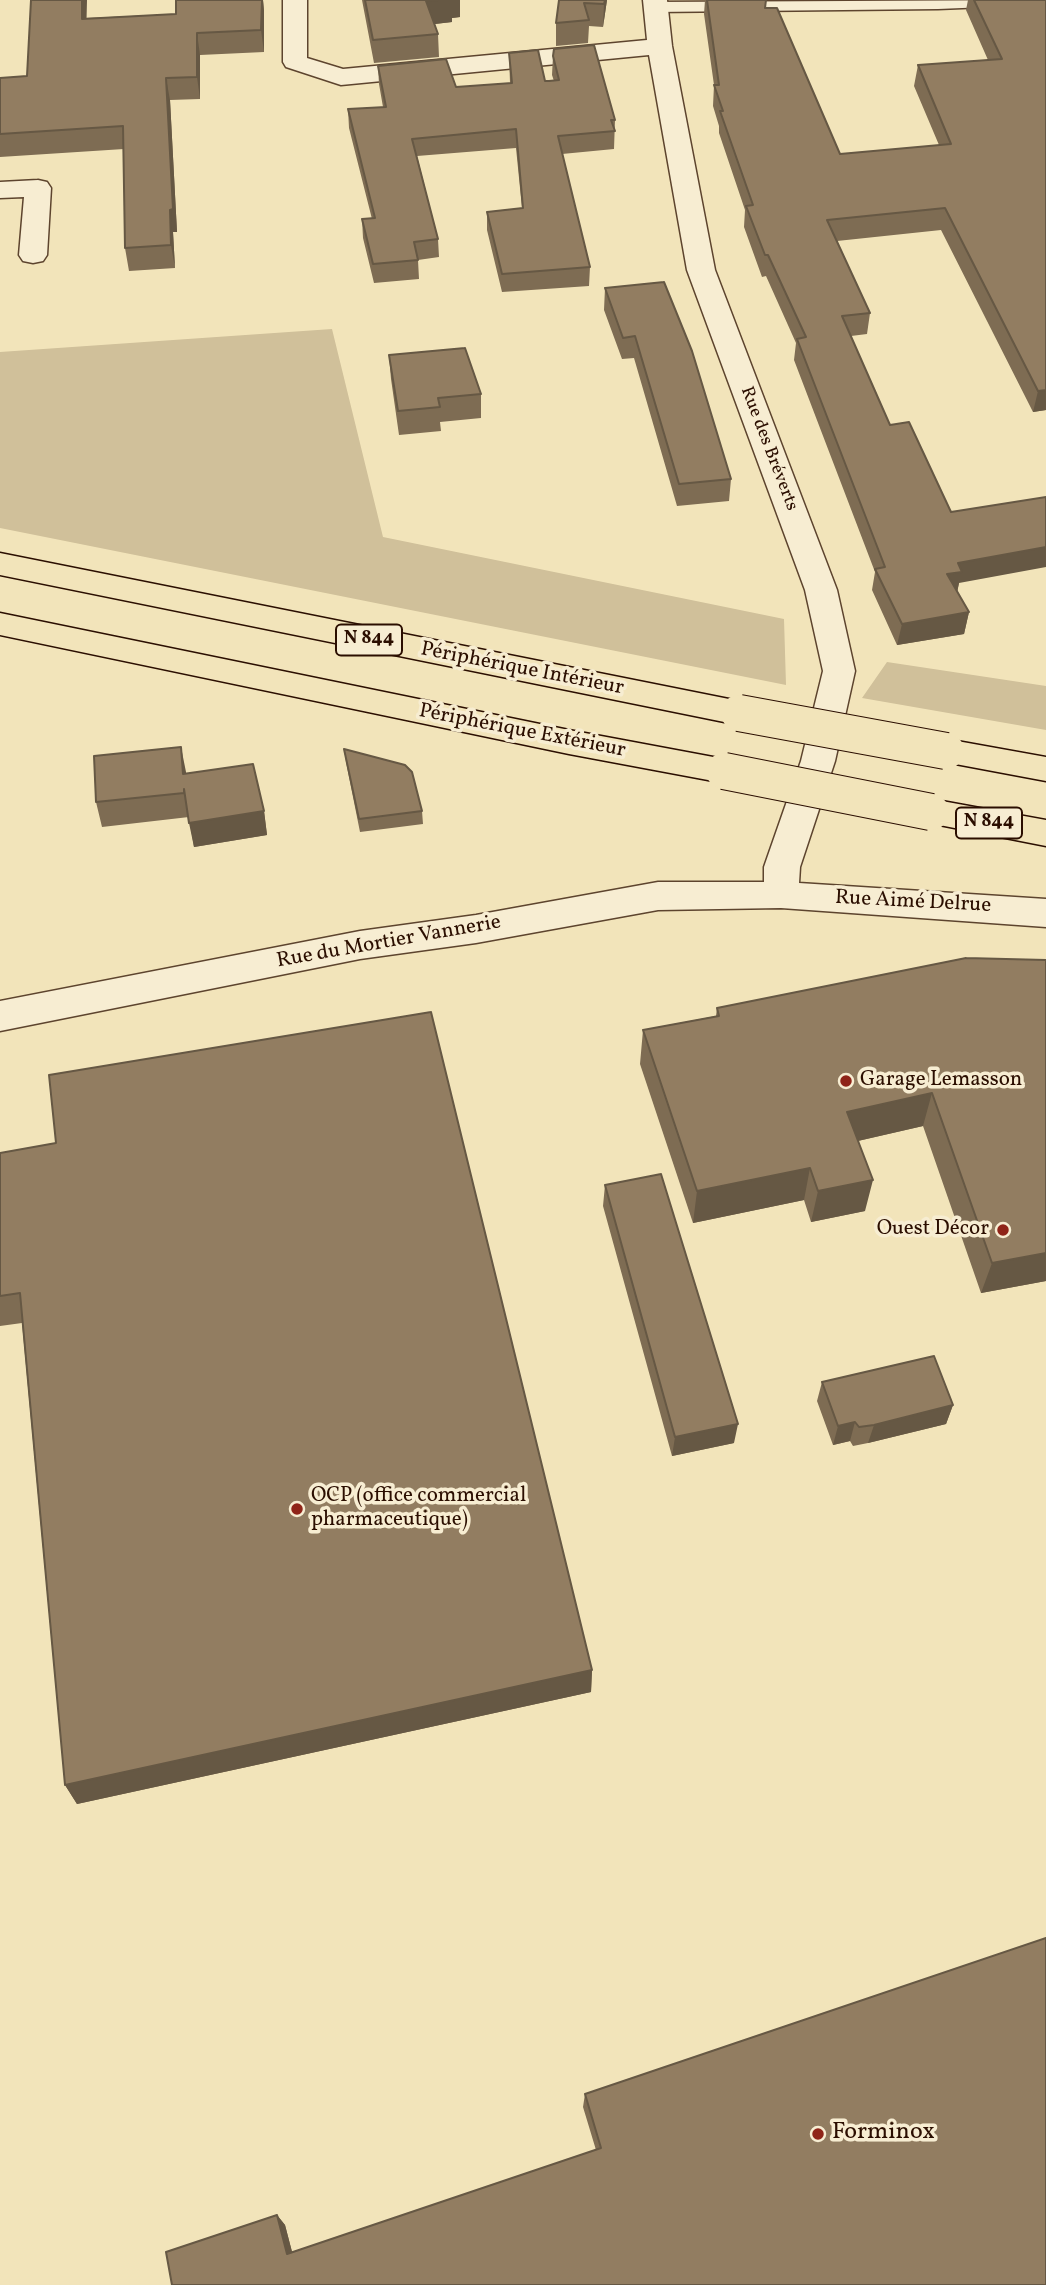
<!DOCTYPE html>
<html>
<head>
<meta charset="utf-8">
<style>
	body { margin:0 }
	canvas { display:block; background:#f2e4ba }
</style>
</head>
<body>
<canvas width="1046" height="2285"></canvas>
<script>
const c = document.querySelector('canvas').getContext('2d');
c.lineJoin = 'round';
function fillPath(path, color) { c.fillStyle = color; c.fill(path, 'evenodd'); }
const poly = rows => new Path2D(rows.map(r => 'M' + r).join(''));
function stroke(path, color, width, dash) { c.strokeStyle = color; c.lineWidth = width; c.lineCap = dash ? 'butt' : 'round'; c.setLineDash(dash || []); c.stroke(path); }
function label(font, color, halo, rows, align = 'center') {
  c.font = font + ' Vollkorn,serif'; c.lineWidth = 7; c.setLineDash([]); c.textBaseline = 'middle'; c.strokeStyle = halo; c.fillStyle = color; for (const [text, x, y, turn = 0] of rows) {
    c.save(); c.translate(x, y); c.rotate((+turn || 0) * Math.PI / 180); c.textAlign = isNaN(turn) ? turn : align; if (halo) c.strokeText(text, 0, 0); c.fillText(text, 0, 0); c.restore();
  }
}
fillPath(poly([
	[332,329,383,537,784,619,786,685,0,528,0,352],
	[887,662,1046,686,1046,730,862,698]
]), '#d0c09a');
const lane = poly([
	[1043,0,1035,5,938,9,654,12,646,7,654,2,1043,0]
]);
const street = poly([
	[283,0,307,0,307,58,343,69,647,40,643,0,667,0,672,46,715,270,837,590,855,671,835,761,800,867,799,883,1046,899,1046,927,781,908,658,910,476,943,360,959,0,1031,0,1001,360,931,476,915,658,882,764,882,764,867,801,761,823,671,805,590,687,270,649,55,341,85,286,67,283,62,283,0],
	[38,180,47,182,51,188,47,255,43,261,33,263,23,261,19,255,24,197,0,198,0,182,38,180]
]);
const highway = poly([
	[0,553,739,701,751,705,756,713,751,721,739,725,0,575,0,553],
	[0,613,569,730,724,759,736,762,741,771,736,780,724,783,569,754,0,635,0,613],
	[946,739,1046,757,1046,781,934,760,929,751,934,742,946,739],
	[931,799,1046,820,1046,846,919,821,914,812,919,803,931,799]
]);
stroke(lane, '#5d442e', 3);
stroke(street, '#5d442e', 3);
stroke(highway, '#2b0e00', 3);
fillPath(lane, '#f7edd2');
fillPath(street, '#f7edd2');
fillPath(highway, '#f2e4ba');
const highwayBridge = poly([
	[739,713,946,751],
	[724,771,931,812]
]);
stroke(highwayBridge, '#2b0e00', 38, []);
stroke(highwayBridge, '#f2e4ba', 36);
fillPath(poly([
	[176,0,263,0,264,11,264,52,200,55,200,99,170,100,177,232,173,232,175,268,129,271,125,248,124,149,0,157,0,78,27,76,86,18,176,14],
	[362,0,460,0,460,17,452,18,452,22,434,24,438,34,439,57,374,63],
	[559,0,607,0,603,27,589,26,588,43,556,46,556,23],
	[705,0,766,0,765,8,840,154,939,145,914,86,918,65,988,60,966,10,968,0,1046,0,1046,410,1033,412,941,230,837,241,870,313,867,334,851,336,959,583,957,592,969,612,964,634,897,645,872,590,875,572,794,360,796,343,766,276,762,277,744,227,745,210,719,133,719,126,713,106,714,85,704,14],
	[509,53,545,81,554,81,552,75,553,56,615,120,614,149,562,154,590,267,589,286,502,292,487,230,487,212,522,208,516,148,417,156,438,239,439,257,418,260,419,279,374,283,363,238,362,219,372,219,349,128,348,109,383,107,379,84,378,66,456,87,510,83],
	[605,288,731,479,729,501,677,506,634,358,622,359,604,310],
	[389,355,481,394,481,418,440,422,441,431,399,435,391,379],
	[344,749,422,811,423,824,360,832,346,762],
	[186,774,264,811,267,835,194,847,189,817,102,827,96,802],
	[966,958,1046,1281,981,1293,923,1126,858,1141,865,1211,811,1222,804,1200,693,1223,640,1064,643,1030,716,1016,717,1008],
	[0,1153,592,1670,591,1692,77,1804,65,1785,22,1323,0,1326],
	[605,1185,734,1443,672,1456,603,1206],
	[822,1382,953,1405,946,1424,868,1443,853,1446,850,1441,833,1445,817,1401],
	[585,2094,1046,2285,172,2285,277,2215,285,2225,292,2252,596,2150,583,2107]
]), '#7e6c53');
fillPath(poly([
	[82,0,87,0,86,41,82,19],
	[262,0,263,0,264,11,264,52,261,30],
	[438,0,460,0,460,17,452,18,452,22,427,25,426,1],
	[605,0,607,0,603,27,604,4],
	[197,33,200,55,200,99,197,77],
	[166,78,170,100,177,232,173,232,175,268,171,245,170,210],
	[1046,390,1046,410,1033,412,1038,391],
	[1046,547,1046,567,959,583,957,593,947,574,958,563],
	[969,612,964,634,897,645,902,624],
	[181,747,186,772,188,799,183,774],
	[264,811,267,835,194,847,189,823],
	[932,1093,923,1126,840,1145,847,1112],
	[810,1168,804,1200,693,1223,697,1191],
	[873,1180,865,1211,811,1222,818,1191],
	[1046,1253,1046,1281,981,1293,992,1263],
	[953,1405,946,1424,868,1443,874,1425],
	[855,1422,850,1441,833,1445,838,1426],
	[738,1424,734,1443,672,1456,675,1437],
	[592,1670,591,1692,77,1804,65,1785],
	[277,2215,285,2225,295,2263,287,2254]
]), '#665844');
const building = poly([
	[31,0,82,0,82,19,176,14,176,0,262,0,261,30,197,33,197,77,166,78,173,209,170,210,171,245,125,248,123,126,0,134,0,78,27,76,31,0],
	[365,0,438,0,426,1,438,34,373,40,365,0],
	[559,0,605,0,604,4,584,3,589,20,556,23,559,0],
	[707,0,766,0,765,8,777,8,840,154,951,144,918,65,1002,59,974,0,1046,0,1046,390,1038,391,945,208,827,220,870,313,842,316,890,425,909,422,951,512,1046,497,1046,547,958,563,962,572,947,574,969,612,902,624,875,569,885,567,797,339,806,337,768,255,765,255,746,206,753,205,720,111,723,111,714,85,719,85,707,0],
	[594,45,615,120,611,120,615,131,558,136,590,267,502,274,487,212,523,208,516,129,412,139,438,239,414,242,418,260,373,264,362,219,375,218,348,109,386,107,378,66,446,59,456,87,512,83,509,53,538,50,545,81,549,81,559,80,553,56,554,49,594,45],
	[664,282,692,351,731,479,679,484,635,336,623,338,605,288,664,282],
	[465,348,481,394,438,398,440,407,398,411,389,355,465,348],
	[181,747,183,774,253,764,264,811,189,823,184,789,184,793,96,802,94,756,181,747],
	[344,749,405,765,412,772,422,811,359,819,344,749],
	[966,958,1046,960,1046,1253,992,1263,932,1093,847,1112,873,1180,818,1191,810,1168,697,1191,643,1030,719,1016,717,1008,966,958],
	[431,1012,592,1670,65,1785,20,1293,0,1296,0,1153,56,1143,49,1075,431,1012],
	[661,1174,738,1424,675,1437,605,1185,661,1174],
	[934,1356,953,1405,874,1425,859,1427,855,1422,838,1426,822,1382,934,1356],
	[1046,1938,1046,2285,172,2285,166,2252,277,2215,287,2254,601,2148,585,2094,1046,1938]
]);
fillPath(building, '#927d61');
stroke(building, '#665844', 2);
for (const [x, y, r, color] of [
	[846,1081,7,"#8f2418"],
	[1003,1230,7,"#8f2418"],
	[297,1509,7,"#8f2418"],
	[818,2134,7,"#8f2418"]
]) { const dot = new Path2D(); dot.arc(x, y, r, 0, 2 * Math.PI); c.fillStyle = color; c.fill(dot); stroke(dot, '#f7edd2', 2.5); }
label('18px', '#2b0e00', '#f7edd2', [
	["Rue des Bréverts",768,449,69]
]);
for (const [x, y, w] of [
	[369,640,66],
	[989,823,66]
]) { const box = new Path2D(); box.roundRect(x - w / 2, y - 15.5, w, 31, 5); c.fillStyle = '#f7edd2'; c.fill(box); stroke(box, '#2b0e00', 2); }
label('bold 19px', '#2b0e00', null, [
	["N 844",369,640],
	["N 844",989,823]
]);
label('21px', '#2b0e00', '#f7edd2', [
	["Périphérique Intérieur",522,670,11],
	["Périphérique Extérieur",522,732,11],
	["Rue Aimé Delrue",913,903,3],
	["Rue du Mortier Vannerie",389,943,-10]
]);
label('21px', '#2b0e00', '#f7edd2', [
	["Garage Lemasson",860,1081],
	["Ouest Décor",989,1230,"right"],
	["OCP (office commercial",311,1497],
	["pharmaceutique)",311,1521]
], 'left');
label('24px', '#2b0e00', '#f7edd2', [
	["Forminox",832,2134]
], 'left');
</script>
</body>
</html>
